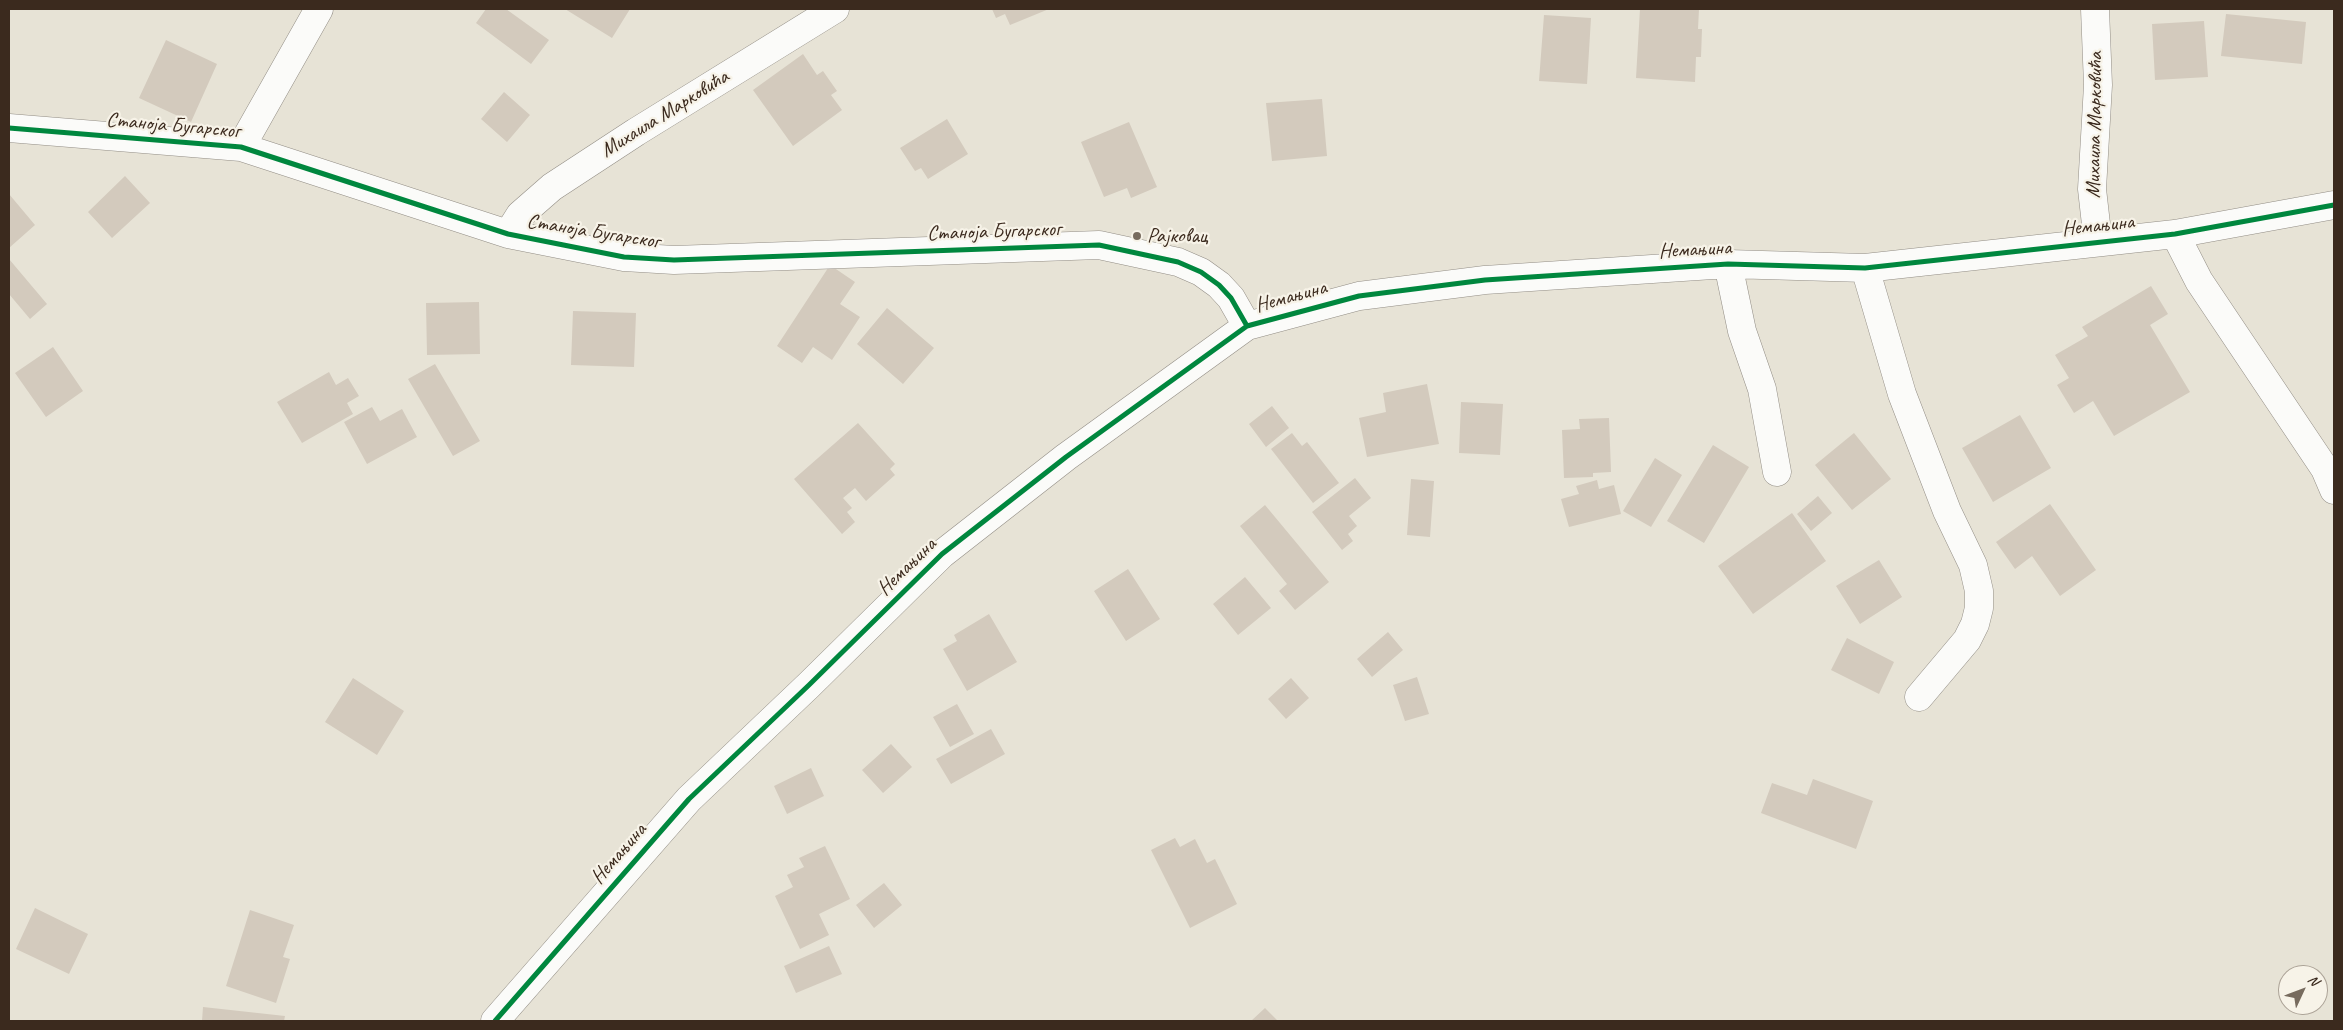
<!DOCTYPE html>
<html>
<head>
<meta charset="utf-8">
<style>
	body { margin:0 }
	#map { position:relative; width:2343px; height:1030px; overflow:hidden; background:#e7e3d6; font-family:Caveat,sans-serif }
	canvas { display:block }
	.frame { position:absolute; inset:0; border:10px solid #3b2a1e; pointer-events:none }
	.north { position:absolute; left:2278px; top:965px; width:50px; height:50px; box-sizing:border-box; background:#f7f3e8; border:1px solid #aca397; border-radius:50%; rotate:47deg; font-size:14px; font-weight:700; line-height:20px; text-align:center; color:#3b2a1e }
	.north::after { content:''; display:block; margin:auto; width:18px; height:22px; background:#776b5e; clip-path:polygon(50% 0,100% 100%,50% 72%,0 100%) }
</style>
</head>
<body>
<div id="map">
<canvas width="2343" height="1030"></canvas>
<div class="frame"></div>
<div class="north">N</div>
</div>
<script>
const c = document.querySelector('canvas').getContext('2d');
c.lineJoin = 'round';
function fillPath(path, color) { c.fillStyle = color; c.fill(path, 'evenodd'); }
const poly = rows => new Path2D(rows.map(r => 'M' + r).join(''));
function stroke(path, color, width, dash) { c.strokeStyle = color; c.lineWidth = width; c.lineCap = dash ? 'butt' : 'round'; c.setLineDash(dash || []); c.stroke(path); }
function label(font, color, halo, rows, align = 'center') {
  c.font = font + ' Caveat,sans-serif'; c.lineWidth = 4.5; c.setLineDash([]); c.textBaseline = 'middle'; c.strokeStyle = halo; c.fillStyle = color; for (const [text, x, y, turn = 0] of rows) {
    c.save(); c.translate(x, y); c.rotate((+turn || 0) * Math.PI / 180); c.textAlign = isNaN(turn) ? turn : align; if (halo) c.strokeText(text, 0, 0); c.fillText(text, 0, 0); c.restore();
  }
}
fillPath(poly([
	[486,9,506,9,549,40,531,64,476,23],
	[565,9,630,9,612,38],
	[992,9,1049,9,1010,25,1005,14,996,18],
	[1640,9,1699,9,1698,29,1702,29,1701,57,1696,57,1695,82,1636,78],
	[2226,14,2306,22,2302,64,2221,56],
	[1544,15,1591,18,1587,84,1539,81],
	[2204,21,2208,77,2155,80,2152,24],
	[166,40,217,64,191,122,139,98],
	[803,54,817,75,823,71,837,91,831,95,842,110,793,146,753,90],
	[504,92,530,115,507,142,481,119],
	[1322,99,1327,156,1272,161,1266,103],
	[947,119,968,154,928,179,921,168,915,171,900,148],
	[1129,122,1157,187,1131,198,1127,188,1104,197,1081,142],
	[125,176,150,203,112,238,88,212],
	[9,194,35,225,9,248],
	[9,259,47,304,30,319,9,294],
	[830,265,855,282,840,304,860,317,832,360,813,347,802,363,777,346],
	[2151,286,2168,314,2150,325,2190,392,2114,436,2093,401,2074,413,2057,385,2069,378,2055,355,2088,336,2082,327],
	[479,302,480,354,427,355,426,303],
	[887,308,934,348,903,384,857,344],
	[573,311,636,313,634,367,571,365],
	[53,347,83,391,46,417,15,373],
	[435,364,480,441,453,456,408,379],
	[329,372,336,385,348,378,359,396,347,403,353,414,302,443,277,402],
	[1427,384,1439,444,1367,457,1359,418,1386,412,1383,393],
	[1461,402,1503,404,1500,455,1459,453],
	[1272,406,1289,428,1266,447,1249,424],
	[372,407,380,421,402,409,417,437,367,464,344,422],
	[2020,415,2051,468,1993,502,1962,448],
	[1609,418,1611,472,1593,473,1593,477,1564,478,1562,430,1580,429,1579,419],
	[858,423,895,464,890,469,895,475,866,501,855,488,843,498,852,508,847,512,855,522,842,534,794,479],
	[1292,433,1302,446,1307,442,1339,483,1313,503,1271,449],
	[1854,433,1891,479,1852,510,1815,465],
	[1713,445,1749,467,1704,543,1667,521],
	[1655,458,1682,475,1651,527,1623,511],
	[1355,478,1371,498,1349,516,1357,526,1348,534,1353,541,1342,550,1312,512],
	[1411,479,1434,481,1430,537,1407,535],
	[1597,480,1599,489,1614,485,1621,514,1569,527,1561,499,1579,494,1576,486],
	[1818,496,1832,513,1811,531,1797,514],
	[2050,504,2096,570,2060,596,2032,556,2015,569,1996,542],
	[1265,505,1329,582,1295,610,1279,591,1287,584,1240,526],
	[1792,513,1826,561,1753,614,1718,566],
	[1879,560,1902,597,1860,624,1836,586],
	[1128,569,1160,619,1126,641,1094,591],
	[1245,577,1271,608,1238,635,1213,604],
	[989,614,1017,662,967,691,943,649,957,641,954,635],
	[1388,632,1403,650,1372,677,1357,659],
	[1847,638,1894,662,1879,694,1831,670],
	[1417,677,1429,714,1405,721,1393,685],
	[353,678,404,711,377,755,325,722],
	[1291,678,1309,698,1286,719,1268,699],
	[957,704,974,734,950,747,933,717],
	[991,729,1005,754,951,784,936,759],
	[891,744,912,767,883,793,862,770],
	[811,768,824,796,787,814,774,786],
	[1813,779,1873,801,1856,849,1761,813,1772,783,1807,795],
	[1175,838,1180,847,1195,839,1207,863,1215,859,1237,904,1190,928,1151,850],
	[825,846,850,899,819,914,829,935,800,949,775,896,793,887,787,875,804,867,799,858],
	[884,883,902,905,874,928,856,905],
	[35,908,88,934,69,974,16,949],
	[250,910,294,925,283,957,290,959,276,1003,226,986],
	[829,946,842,974,796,993,784,966],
	[203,1007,285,1016,284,1021,202,1021],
	[1265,1008,1278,1021,1251,1021]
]), '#d3cabd');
const minor = poly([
	[2095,9,2098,85,2092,189,2098,242],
	[9,128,241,147,508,234,624,257,674,260,1099,245,1178,262,1201,272,1219,285,1231,298,1247,326],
	[241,147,319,9],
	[508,234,520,215,552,187,636,132,835,9],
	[2175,234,2199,281,2325,469,2334,490],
	[1728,264,1742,331,1762,389,1777,472],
	[1865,268,1902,394,1947,511,1973,565,1979,591,1979,608,1975,624,1967,640,1919,697],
	[495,1021,689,799,809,685,942,554,1066,457,1247,326,1359,296,1485,280,1728,264,1865,268,2175,234,2334,205]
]);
stroke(minor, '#928d85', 29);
stroke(minor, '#fbfbf9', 28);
stroke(poly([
	[9,128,241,147,508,234,624,257,674,260,1099,245,1178,262,1201,272,1219,285,1231,298,1247,326],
	[495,1021,689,799,809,685,942,554,1066,457,1247,326,1359,296,1485,280,1728,264,1865,268,2175,234,2334,205]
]), '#00873e', 5);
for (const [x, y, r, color] of [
	[1137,236,5,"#776b5e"]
]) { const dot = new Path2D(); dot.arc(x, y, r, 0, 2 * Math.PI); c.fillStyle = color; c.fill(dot); stroke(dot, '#f7f3e8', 2); }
label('21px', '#3b2a1e', '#f7f3e8', [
	["Михаила Марковића",665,114,-32],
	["Михаила Марковића",2095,125,-89],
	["Станоја Бугарског",173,126,5],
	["Немањина",2098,226,-6],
	["Станоја Бугарског",593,232,9],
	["Станоја Бугарског",994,232,-2],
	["Немањина",1695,250,-3],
	["Немањина",1291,297,-15],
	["Немањина",907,567,-44],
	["Немањина",619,854,-49]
]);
label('21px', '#3b2a1e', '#f7f3e8', [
	["Рајковац",1147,236]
], 'left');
</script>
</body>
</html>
